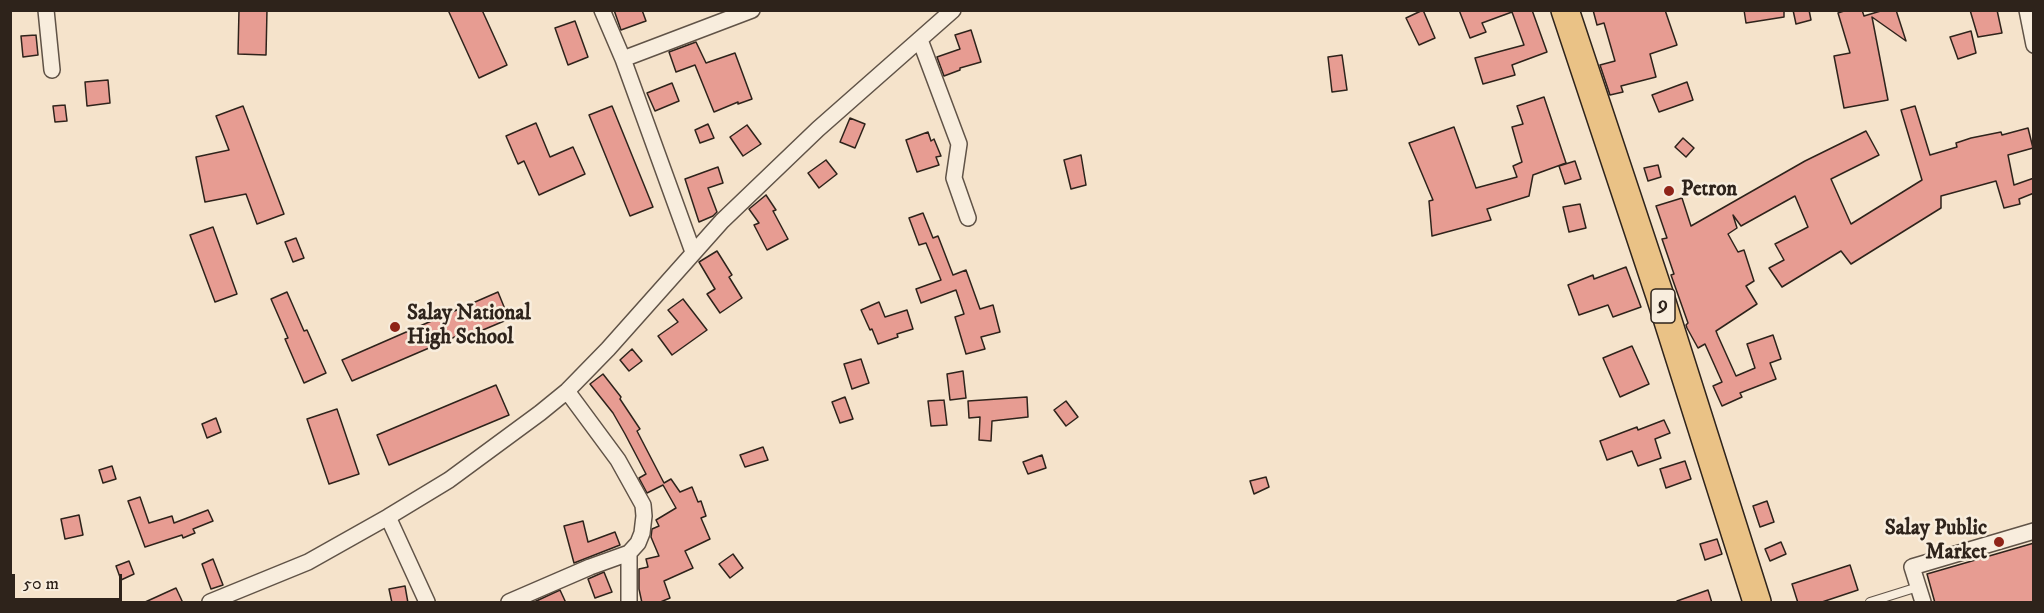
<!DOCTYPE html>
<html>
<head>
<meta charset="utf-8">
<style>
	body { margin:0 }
	#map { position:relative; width:2044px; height:613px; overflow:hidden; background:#f5e3cb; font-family:"IM FELL DW Pica",serif }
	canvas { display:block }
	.frame { position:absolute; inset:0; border:12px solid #2e231b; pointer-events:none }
	.scale { position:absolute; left:12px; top:574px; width:110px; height:27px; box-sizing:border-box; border:3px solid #2e231b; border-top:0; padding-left:8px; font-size:18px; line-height:21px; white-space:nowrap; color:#2e231b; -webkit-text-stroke:4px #f8eddd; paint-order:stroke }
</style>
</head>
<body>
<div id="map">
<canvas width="2044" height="613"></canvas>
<div class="frame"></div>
<div class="scale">50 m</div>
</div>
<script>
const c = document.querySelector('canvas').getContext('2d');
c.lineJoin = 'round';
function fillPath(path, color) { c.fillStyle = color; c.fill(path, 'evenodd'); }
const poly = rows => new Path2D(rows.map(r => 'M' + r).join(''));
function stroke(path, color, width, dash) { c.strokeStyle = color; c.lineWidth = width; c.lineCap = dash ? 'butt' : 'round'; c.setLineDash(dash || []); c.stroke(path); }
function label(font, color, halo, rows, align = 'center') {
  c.font = font + ' "IM FELL DW Pica",serif'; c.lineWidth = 5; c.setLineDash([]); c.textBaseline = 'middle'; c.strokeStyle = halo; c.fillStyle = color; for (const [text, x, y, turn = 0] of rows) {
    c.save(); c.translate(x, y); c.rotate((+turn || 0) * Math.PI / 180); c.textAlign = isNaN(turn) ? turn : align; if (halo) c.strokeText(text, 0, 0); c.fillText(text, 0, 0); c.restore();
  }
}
const building = poly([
	[239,10,267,10,266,55,238,54,239,10],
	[448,10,482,10,507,65,479,78,448,10],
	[614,10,642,10,646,21,621,30,614,10],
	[1423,10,1435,38,1419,45,1406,18,1423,10],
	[1459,10,1532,10,1547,52,1512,65,1515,75,1483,84,1475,58,1524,45,1512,12,1482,23,1486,32,1470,38,1459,10],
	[1593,10,1665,10,1677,45,1650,54,1656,77,1621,86,1623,92,1610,95,1600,65,1615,61,1604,23,1597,25,1593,10],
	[1744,10,1784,10,1784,17,1746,23,1744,10],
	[1793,10,1809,10,1811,20,1796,24,1793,10],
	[1847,10,1862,10,1864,16,1884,10,1896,10,1906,41,1872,17,1888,100,1844,108,1834,56,1850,53,1838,13,1847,10],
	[1970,10,1997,10,2002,33,1978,37,1970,10],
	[575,21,588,57,568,65,555,28,575,21],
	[971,30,981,62,960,68,960,70,944,76,937,57,960,49,955,35,971,30],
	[1971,31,1976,53,1958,59,1950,37,1971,31],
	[36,35,38,55,23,57,21,36,36,35],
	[696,42,706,63,735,53,752,99,738,104,738,102,714,112,695,65,676,72,669,52,696,42],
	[1342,55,1347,90,1332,92,1328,57,1342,55],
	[108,80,110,103,87,106,85,82,108,80],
	[1687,82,1693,100,1659,112,1652,95,1687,82],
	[672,83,679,101,655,111,647,93,672,83],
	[1544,97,1566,163,1533,175,1529,196,1487,209,1491,220,1432,236,1429,201,1433,200,1409,143,1454,127,1476,188,1517,177,1513,166,1522,162,1512,127,1523,124,1517,106,1544,97],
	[65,105,67,121,55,122,53,106,65,105],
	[243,106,284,214,257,224,246,194,205,202,196,157,229,150,216,116,243,106],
	[612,106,653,207,630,216,589,115,612,106],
	[1915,106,1930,155,1957,147,1956,143,1971,138,2001,132,2002,135,2028,128,2033,148,2008,155,2014,185,2034,178,2034,193,2019,199,2020,204,2004,208,1996,181,1941,196,1941,208,1851,264,1841,251,1782,287,1769,268,1784,260,1775,244,1808,227,1795,196,1741,226,1733,215,1737,228,1728,234,1738,252,1744,250,1754,281,1746,286,1757,304,1716,331,1718,336,1736,376,1755,368,1747,344,1773,335,1781,359,1770,363,1776,379,1740,393,1742,397,1722,406,1713,386,1722,382,1705,344,1698,348,1687,328,1686,325,1688,323,1671,275,1674,274,1662,239,1667,238,1656,206,1682,198,1691,226,1805,161,1866,131,1879,155,1831,179,1851,224,1922,180,1901,110,1915,106],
	[850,118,865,124,855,148,840,142,850,118],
	[536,123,550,157,573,147,585,174,539,195,524,161,518,164,506,136,536,123],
	[708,124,714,138,700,143,695,130,708,124],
	[747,125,761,144,743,156,730,137,747,125],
	[928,132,931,141,934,139,941,156,936,157,939,165,917,172,906,140,928,132],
	[1683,138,1694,148,1686,157,1675,147,1683,138],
	[1081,155,1086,185,1071,189,1064,160,1081,155],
	[826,160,837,174,819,188,808,173,826,160],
	[1575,161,1581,179,1565,184,1559,166,1575,161],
	[1658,165,1661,177,1648,181,1644,168,1658,165],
	[718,167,723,183,708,188,717,212,713,216,699,222,685,179,718,167],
	[766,195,776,210,773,211,788,239,767,250,754,225,759,223,749,209,766,195],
	[1580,204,1586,228,1569,232,1563,207,1580,204],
	[923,213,933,238,938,236,953,275,966,270,980,309,993,305,1000,332,981,337,985,349,966,354,955,317,964,314,956,290,921,303,916,289,941,280,926,243,919,245,909,218,923,213],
	[213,227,237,294,215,302,190,235,213,227],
	[296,238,304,258,293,262,285,242,296,238],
	[717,251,732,275,729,277,742,298,720,313,707,294,715,289,699,262,717,251],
	[1626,267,1641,307,1613,317,1608,305,1579,315,1568,285,1593,275,1594,279,1626,267],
	[287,292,304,331,307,330,326,373,304,383,285,339,288,338,271,299,287,292],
	[498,292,509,319,459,340,457,336,352,381,342,360,498,292],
	[683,299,707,330,672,355,658,336,678,322,668,310,683,299],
	[879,302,885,317,907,310,913,329,897,334,898,337,878,344,872,329,870,330,861,310,879,302],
	[1632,346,1649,384,1620,397,1603,358,1632,346],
	[632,349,642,361,629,371,620,360,632,349],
	[861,359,869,383,852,389,844,364,861,359],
	[963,371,966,398,950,400,947,374,963,371],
	[603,374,621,397,620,399,640,429,637,431,664,483,671,479,680,492,692,487,698,502,701,501,706,516,701,518,710,539,685,551,693,568,664,581,670,598,658,603,642,603,639,589,639,569,648,567,646,559,659,556,651,537,652,529,659,526,656,520,676,508,663,485,647,493,639,478,646,474,625,434,613,413,590,384,603,374],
	[496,385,509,415,389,465,377,435,496,385],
	[845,397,853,419,840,423,832,402,845,397],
	[1027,397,1028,417,992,421,991,441,979,440,980,417,969,418,968,401,1027,397],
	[944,400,947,425,931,426,928,401,944,400],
	[1066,401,1078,417,1066,426,1054,410,1066,401],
	[337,409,359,474,329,484,307,419,337,409],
	[216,418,221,432,207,438,202,424,216,418],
	[1664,420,1670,433,1655,439,1661,458,1638,466,1632,451,1607,460,1600,441,1637,427,1638,430,1664,420],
	[763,447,768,460,745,467,740,455,763,447],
	[1042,455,1046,468,1028,474,1023,462,1042,455],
	[1685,461,1691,479,1666,488,1660,469,1685,461],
	[112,466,116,479,103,483,99,470,112,466],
	[1266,477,1269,487,1254,494,1250,481,1266,477],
	[140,497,149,523,172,516,174,523,208,510,213,521,193,529,195,533,183,538,182,535,145,547,128,501,140,497],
	[1767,501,1774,522,1760,527,1753,506,1767,501],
	[79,515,83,535,65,539,61,519,79,515],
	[583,521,588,542,615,532,620,545,574,563,564,526,583,521],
	[1717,539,1722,554,1705,560,1700,544,1717,539],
	[1781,542,1786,554,1770,561,1765,549,1781,542],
	[2034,543,2034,603,1935,603,1927,574,2034,543],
	[733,554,743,568,730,578,719,564,733,554],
	[213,559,223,585,211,589,202,564,213,559],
	[129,561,134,574,121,580,116,566,129,561],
	[1850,565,1858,590,1819,603,1798,603,1792,584,1850,565],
	[604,572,612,592,595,598,588,579,604,572],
	[405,586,408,603,392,603,389,589,405,586],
	[176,588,183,603,143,603,176,588],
	[560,590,566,603,532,603,560,590],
	[1708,590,1712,603,1678,603,1677,601,1708,590]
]);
fillPath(building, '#e79c92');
stroke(building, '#2e231b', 1.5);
const lane = poly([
	[1870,602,1918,587]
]);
const street = poly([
	[46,10,52,70],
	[602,10,623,59,693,252],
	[2027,10,2034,45],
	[920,40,959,144,954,178,968,218],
	[623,59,752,10],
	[567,391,618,460,643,505,644,516,642,533,638,543,629,553,629,602],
	[388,517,427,602],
	[210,602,308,562,388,517,449,480,540,413,567,391,608,349,722,221,818,129,953,10],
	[509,602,590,567,629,553],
	[1923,602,1912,567,2034,531]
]);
const highway = poly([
	[1565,10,1660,296,1757,602]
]);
stroke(lane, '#605347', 10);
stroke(street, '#605347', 18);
stroke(highway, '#2e231b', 30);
stroke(lane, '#f8eddd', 8);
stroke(street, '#f8eddd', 15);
stroke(highway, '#eac286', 27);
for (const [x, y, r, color] of [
	[1669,191,6,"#8f2418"],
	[395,327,6,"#8f2418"],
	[1999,542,6,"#8f2418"]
]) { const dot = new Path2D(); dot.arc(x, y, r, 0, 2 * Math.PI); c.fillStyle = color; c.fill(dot); stroke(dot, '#f8eddd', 2); }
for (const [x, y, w] of [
	[1663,306,24]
]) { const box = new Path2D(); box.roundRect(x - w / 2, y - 17, w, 34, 4.5); c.fillStyle = '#f8eddd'; c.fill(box); stroke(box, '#2e231b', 1.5); }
label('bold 20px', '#2e231b', null, [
	["9",1663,306]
]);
label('bold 21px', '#2e231b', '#f8eddd', [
	["Petron",1681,191],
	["Salay National",407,315],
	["High School",407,339],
	["Salay Public",1987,530,"right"],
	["Market",1987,554,"right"]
], 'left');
</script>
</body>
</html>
